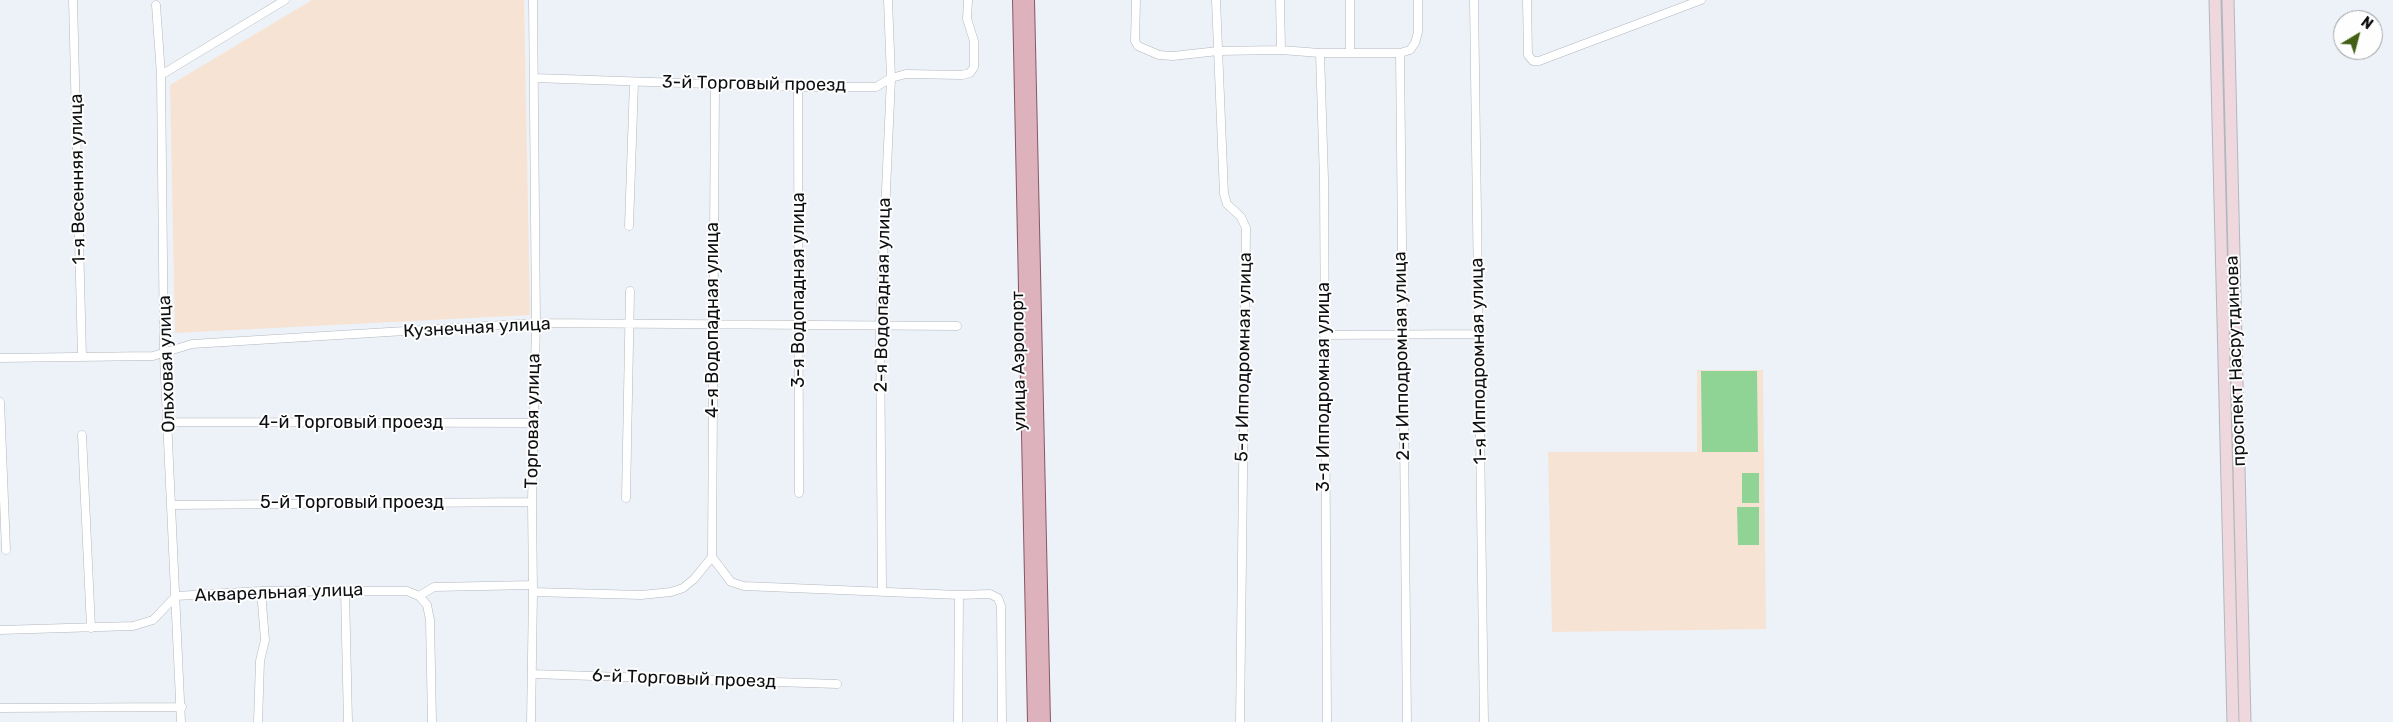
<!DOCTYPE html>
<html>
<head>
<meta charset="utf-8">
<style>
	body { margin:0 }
	#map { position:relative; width:2393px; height:722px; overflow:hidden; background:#ecf2f8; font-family:Rubik,sans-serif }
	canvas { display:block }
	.north { position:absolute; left:2333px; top:10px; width:50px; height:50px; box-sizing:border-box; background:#fefefe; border:1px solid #9e9e9f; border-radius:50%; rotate:37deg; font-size:14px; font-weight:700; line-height:20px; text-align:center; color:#0d0f11 }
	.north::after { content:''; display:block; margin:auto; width:18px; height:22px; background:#426115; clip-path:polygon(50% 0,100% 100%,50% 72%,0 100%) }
</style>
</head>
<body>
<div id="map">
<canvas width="2393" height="722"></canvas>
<div class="north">N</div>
</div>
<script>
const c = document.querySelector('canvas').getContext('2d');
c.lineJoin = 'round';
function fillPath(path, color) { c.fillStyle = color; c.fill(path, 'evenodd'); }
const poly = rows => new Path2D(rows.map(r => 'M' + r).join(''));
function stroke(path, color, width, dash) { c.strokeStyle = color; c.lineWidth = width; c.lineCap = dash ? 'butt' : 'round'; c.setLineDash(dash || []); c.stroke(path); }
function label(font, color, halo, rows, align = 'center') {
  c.font = font + ' Rubik,sans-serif'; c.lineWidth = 4; c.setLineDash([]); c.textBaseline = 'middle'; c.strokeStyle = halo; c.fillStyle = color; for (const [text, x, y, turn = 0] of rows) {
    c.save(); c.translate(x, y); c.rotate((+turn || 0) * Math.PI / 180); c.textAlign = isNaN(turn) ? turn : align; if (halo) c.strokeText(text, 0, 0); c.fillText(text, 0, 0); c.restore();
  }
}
fillPath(poly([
	[312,0,524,0,530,315,175,333,170,85],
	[1697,370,1763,370,1766,629,1552,632,1548,452,1697,452]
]), '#f7e3d4');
fillPath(poly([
	[1701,371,1757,371,1758,452,1702,452],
	[1742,473,1759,473,1759,503,1742,503],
	[1737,507,1759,507,1759,545,1738,545]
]), '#8fd395');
const street = poly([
	[73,0,82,357],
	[1136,0,1135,41,1138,46,1159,55,1173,56,1218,51,1281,50,1320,53,1400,53],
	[1216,0,1224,194,1227,204,1241,217,1246,228,1240,722],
	[1280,0,1281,50],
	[1350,0,1350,53],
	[1474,0,1484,722],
	[1527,0,1528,55,1533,61,1539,61,1701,0],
	[156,5,161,75,164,354,181,722],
	[1320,53,1324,180,1327,722],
	[161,75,285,0],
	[534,78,798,87,876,87,891,78,906,74,962,75,970,73,974,67,974,41,967,19,968,0],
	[798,87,799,493],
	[629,226,634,82],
	[1324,335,1480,334],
	[0,358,153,356,192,344,536,323,957,326],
	[0,402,6,550],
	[169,422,533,423],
	[82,435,91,628],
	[626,498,630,291],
	[172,505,532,502],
	[712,557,715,84],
	[712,557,731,582,744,586,959,595,990,594,998,598,1001,606,1002,722],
	[345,591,348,722],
	[882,591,880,325,891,78,888,0],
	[533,592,641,595,671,592,683,588,694,579,712,557],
	[419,596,434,587,533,585],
	[0,630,133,626,153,620,176,596,261,591,407,591,419,596,427,605,430,620,432,722],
	[532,674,837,684],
	[0,708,182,707],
	[258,722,260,661,265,640,261,591],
	[531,722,533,592,532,502,536,323,533,0],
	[958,722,959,595],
	[1407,722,1400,53,1410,50,1415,43,1418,32,1418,0]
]);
const secondary = poly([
	[2215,0,2233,722],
	[2228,0,2245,722]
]);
const primary = poly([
	[1019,0,1034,722],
	[1028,0,1044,722]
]);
stroke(street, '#b2b7bd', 9);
stroke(secondary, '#b2b7bd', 13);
stroke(primary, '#875764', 14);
stroke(street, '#fff', 8);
stroke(secondary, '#eed8de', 11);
stroke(primary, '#deb2bc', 12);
label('18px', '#0d0f11', '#fefefe', [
	["3-й Торговый проезд",754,84,1],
	["1-я Весенняя улица",78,179,-91],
	["3-я Водопадная улица",799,290,-90],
	["2-я Водопадная улица",883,295,-89],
	["4-я Водопадная улица",713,320,-90],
	["Кузнечная улица",477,328,-3],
	["2-я Ипподромная улица",1402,356,-91],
	["5-я Ипподромная улица",1244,357,-89],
	["улица Аэропорт",1019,361,-91],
	["1-я Ипподромная улица",1479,361,-91],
	["проспект Насрутдинова",2236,361,-92],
	["Ольховая улица",167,364,-92],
	["3-я Ипподромная улица",1324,387,-90],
	["Торговая улица",533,421,-89],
	["4-й Торговый проезд",351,423],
	["5-й Торговый проезд",352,503],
	["Акварельная улица",279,593,-2],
	["6-й Торговый проезд",684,679,2]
]);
</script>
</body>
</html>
